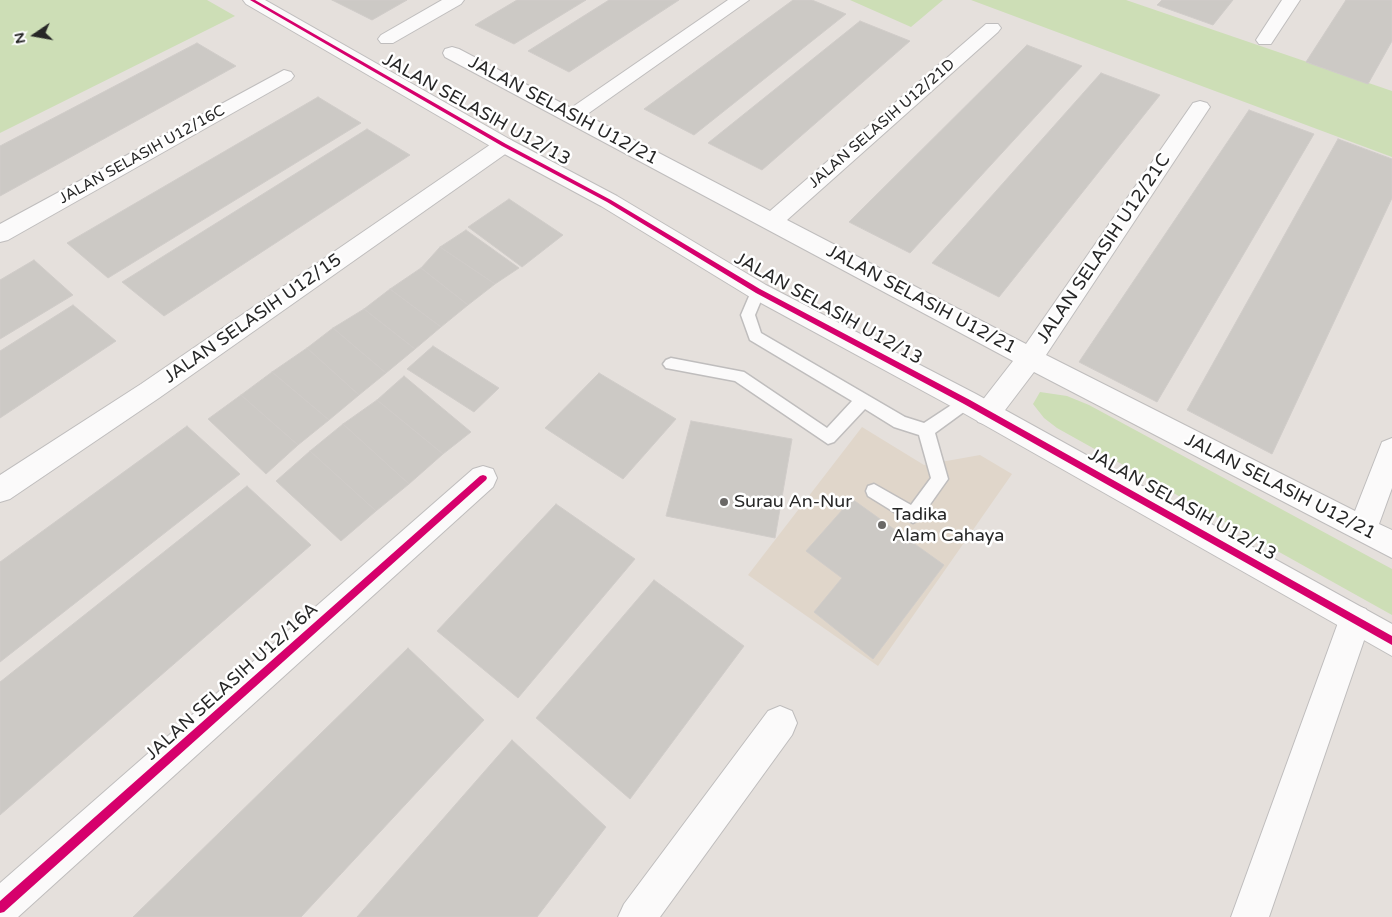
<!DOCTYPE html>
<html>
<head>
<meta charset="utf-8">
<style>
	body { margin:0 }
	#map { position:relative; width:1392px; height:917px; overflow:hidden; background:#e5e0dc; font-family:"Varela Round",sans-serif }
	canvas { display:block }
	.north { position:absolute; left:10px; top:10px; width:50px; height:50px; -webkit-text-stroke:4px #fff; paint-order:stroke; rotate:258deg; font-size:14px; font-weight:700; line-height:20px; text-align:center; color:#272727 }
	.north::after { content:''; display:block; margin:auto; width:18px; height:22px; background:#272727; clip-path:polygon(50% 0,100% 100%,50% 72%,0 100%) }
</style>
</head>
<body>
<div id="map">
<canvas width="1392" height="917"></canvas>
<div class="north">N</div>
</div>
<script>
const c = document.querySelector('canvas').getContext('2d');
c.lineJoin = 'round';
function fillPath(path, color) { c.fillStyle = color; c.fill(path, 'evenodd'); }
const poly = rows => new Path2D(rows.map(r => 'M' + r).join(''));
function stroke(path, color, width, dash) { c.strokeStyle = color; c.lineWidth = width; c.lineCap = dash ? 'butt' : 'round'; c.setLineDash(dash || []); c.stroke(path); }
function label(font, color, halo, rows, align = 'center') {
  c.font = font + ' "Varela Round",sans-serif'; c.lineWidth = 5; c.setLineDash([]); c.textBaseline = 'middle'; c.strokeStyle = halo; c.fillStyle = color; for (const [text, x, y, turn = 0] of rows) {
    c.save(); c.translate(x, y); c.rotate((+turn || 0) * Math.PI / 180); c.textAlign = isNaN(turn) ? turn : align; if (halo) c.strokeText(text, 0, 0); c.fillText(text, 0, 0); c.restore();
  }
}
fillPath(poly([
	[862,427,924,465,980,455,1012,474,878,666,748,575]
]), '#e0d6ca');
fillPath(poly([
	[0,0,207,0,235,16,0,133],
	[850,0,943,0,911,27],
	[971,0,1126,0,1392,91,1392,157],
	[1040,392,1067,396,1089,405,1392,569,1392,615,1057,428,1044,418,1033,404]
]), '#cddeb6');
const building = poly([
	[332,0,407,0,372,20,332,0],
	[517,0,586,0,514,44,475,25,517,0],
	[609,0,679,0,569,72,528,51,609,0],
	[793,0,812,0,846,14,694,135,644,109,793,0],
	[1162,0,1233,0,1213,25,1157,5,1162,0],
	[1346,0,1392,0,1392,41,1368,84,1306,62,1346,0],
	[860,21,910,41,762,170,708,143,860,21],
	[197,43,236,66,0,196,0,146,197,43],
	[1027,45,1082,66,910,253,849,222,1027,45],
	[1101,73,1160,95,999,297,932,263,1101,73],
	[318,97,361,123,108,278,67,243,318,97],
	[1249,110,1314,134,1157,402,1079,362,1249,110],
	[367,129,410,155,164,316,122,282,367,129],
	[1338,139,1392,159,1392,198,1272,454,1187,410,1338,139],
	[509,199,563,235,522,267,468,227,509,199],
	[466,230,519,268,495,284,440,247,466,230],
	[440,247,495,284,468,305,421,268,440,247],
	[34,260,73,295,0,339,0,280,34,260],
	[421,268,468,305,441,327,390,289,421,268],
	[390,289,441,327,415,349,364,309,390,289],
	[73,305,116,341,0,418,0,351,73,305],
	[364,309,415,349,386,373,333,328,364,309],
	[333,328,386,373,359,395,307,348,333,328],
	[433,346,499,388,474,412,407,369,433,346],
	[307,348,359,395,329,420,272,372,307,348],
	[272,372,329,420,298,445,241,395,272,372],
	[599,373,676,419,623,479,545,428,599,373],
	[404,376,471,432,443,454,377,400,404,376],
	[241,395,298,445,266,474,208,419,241,395],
	[377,400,443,454,409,484,343,424,377,400],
	[691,421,792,439,775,538,666,516,691,421],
	[343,424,409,484,376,511,310,451,343,424],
	[187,426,240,474,0,662,0,562,187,426],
	[310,451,376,511,341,541,276,481,310,451],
	[247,486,311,545,0,815,0,682,247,486],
	[852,499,944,565,873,659,814,612,842,578,806,551,852,499],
	[556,504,635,559,518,698,437,631,556,504],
	[654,580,744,646,630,799,536,718,654,580],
	[408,648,484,720,301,917,133,917,408,648],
	[512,740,606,827,537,917,357,917,512,740]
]);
fillPath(building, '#ccc9c5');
stroke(building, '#d0ccc9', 1);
const service = poly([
	[758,286,765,291,755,315,761,333,905,417,924,423,962,398,967,396,972,398,975,402,972,406,935,433,948,479,919,520,913,523,907,520,868,496,866,491,868,486,874,484,911,505,931,478,919,435,894,427,865,409,834,442,828,444,735,381,666,368,663,364,666,360,671,358,744,372,827,428,852,401,750,340,741,315,753,287,758,286]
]);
const minor = poly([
	[442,0,464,0,461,4,393,43,381,43,378,39,381,35,442,0],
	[728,0,749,0,586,115,770,211,986,24,998,24,1001,28,998,32,787,220,1026,344,1193,103,1200,101,1207,103,1210,107,1046,355,1355,511,1382,442,1392,438,1392,488,1379,524,1392,530,1392,558,1034,372,996,422,987,425,978,422,974,414,978,406,1013,361,445,57,443,53,445,49,452,47,459,49,571,108,728,0],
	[1282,0,1300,0,1271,44,1259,44,1256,40,1282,0],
	[284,70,291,72,294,76,291,80,8,240,0,242,0,224,284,70],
	[504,138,511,140,514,145,511,150,159,398,10,499,0,502,0,475,141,384,497,140,504,138],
	[483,466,493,469,497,478,493,487,18,917,0,917,0,883,473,469,483,466],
	[1355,605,1366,609,1371,620,1269,917,1231,917,1339,620,1344,609,1355,605],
	[780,706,792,711,797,723,792,735,660,917,618,917,624,904,768,711,780,706]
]);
const tertiary = poly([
	[243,0,265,0,511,140,617,196,766,285,976,394,1392,624,1392,656,958,410,750,297,601,206,497,150,246,4,243,0]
]);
stroke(service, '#bfbdbd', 3);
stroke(minor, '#bfbdbd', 2);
stroke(tertiary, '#bfbdbd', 2);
fillPath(service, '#fbfafa');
fillPath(minor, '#fbfafa');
fillPath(tertiary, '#fbfafa');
fillPath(poly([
	[250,0,255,0,506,144,611,200,760,289,970,400,1392,636,1392,645,964,404,756,293,607,202,502,146,250,0],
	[483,475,486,476,487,478,486,480,4,912,0,913,0,901,480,476,483,475]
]), '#d6006c');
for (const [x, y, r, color] of [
	[724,502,5,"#6a6866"],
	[882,525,5,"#6a6866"]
]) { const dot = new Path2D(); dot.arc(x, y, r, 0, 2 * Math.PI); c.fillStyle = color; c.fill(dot); stroke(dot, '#fff', 2); }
label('15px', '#272727', '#fff', [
	["JALAN SELASIH U12/21D",882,124,-41],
	["JALAN SELASIH U12/16C",142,155,-29]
]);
label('18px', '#272727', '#fff', [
	["JALAN SELASIH U12/13",476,110,29],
	["JALAN SELASIH U12/21",563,111,28],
	["JALAN SELASIH U12/21C",1104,249,-56],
	["JALAN SELASIH U12/21",921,300,28],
	["JALAN SELASIH U12/13",828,309,29],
	["JALAN SELASIH U12/15",253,319,-35],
	["JALAN SELASIH U12/21",1280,487,27],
	["JALAN SELASIH U12/13",1182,505,29],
	["JALAN SELASIH U12/16A",232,682,-42]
]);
label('18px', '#272727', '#fff', [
	["Surau An-Nur",734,502],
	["Tadika",892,515],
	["Alam Cahaya",892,536]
], 'left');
</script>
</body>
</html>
